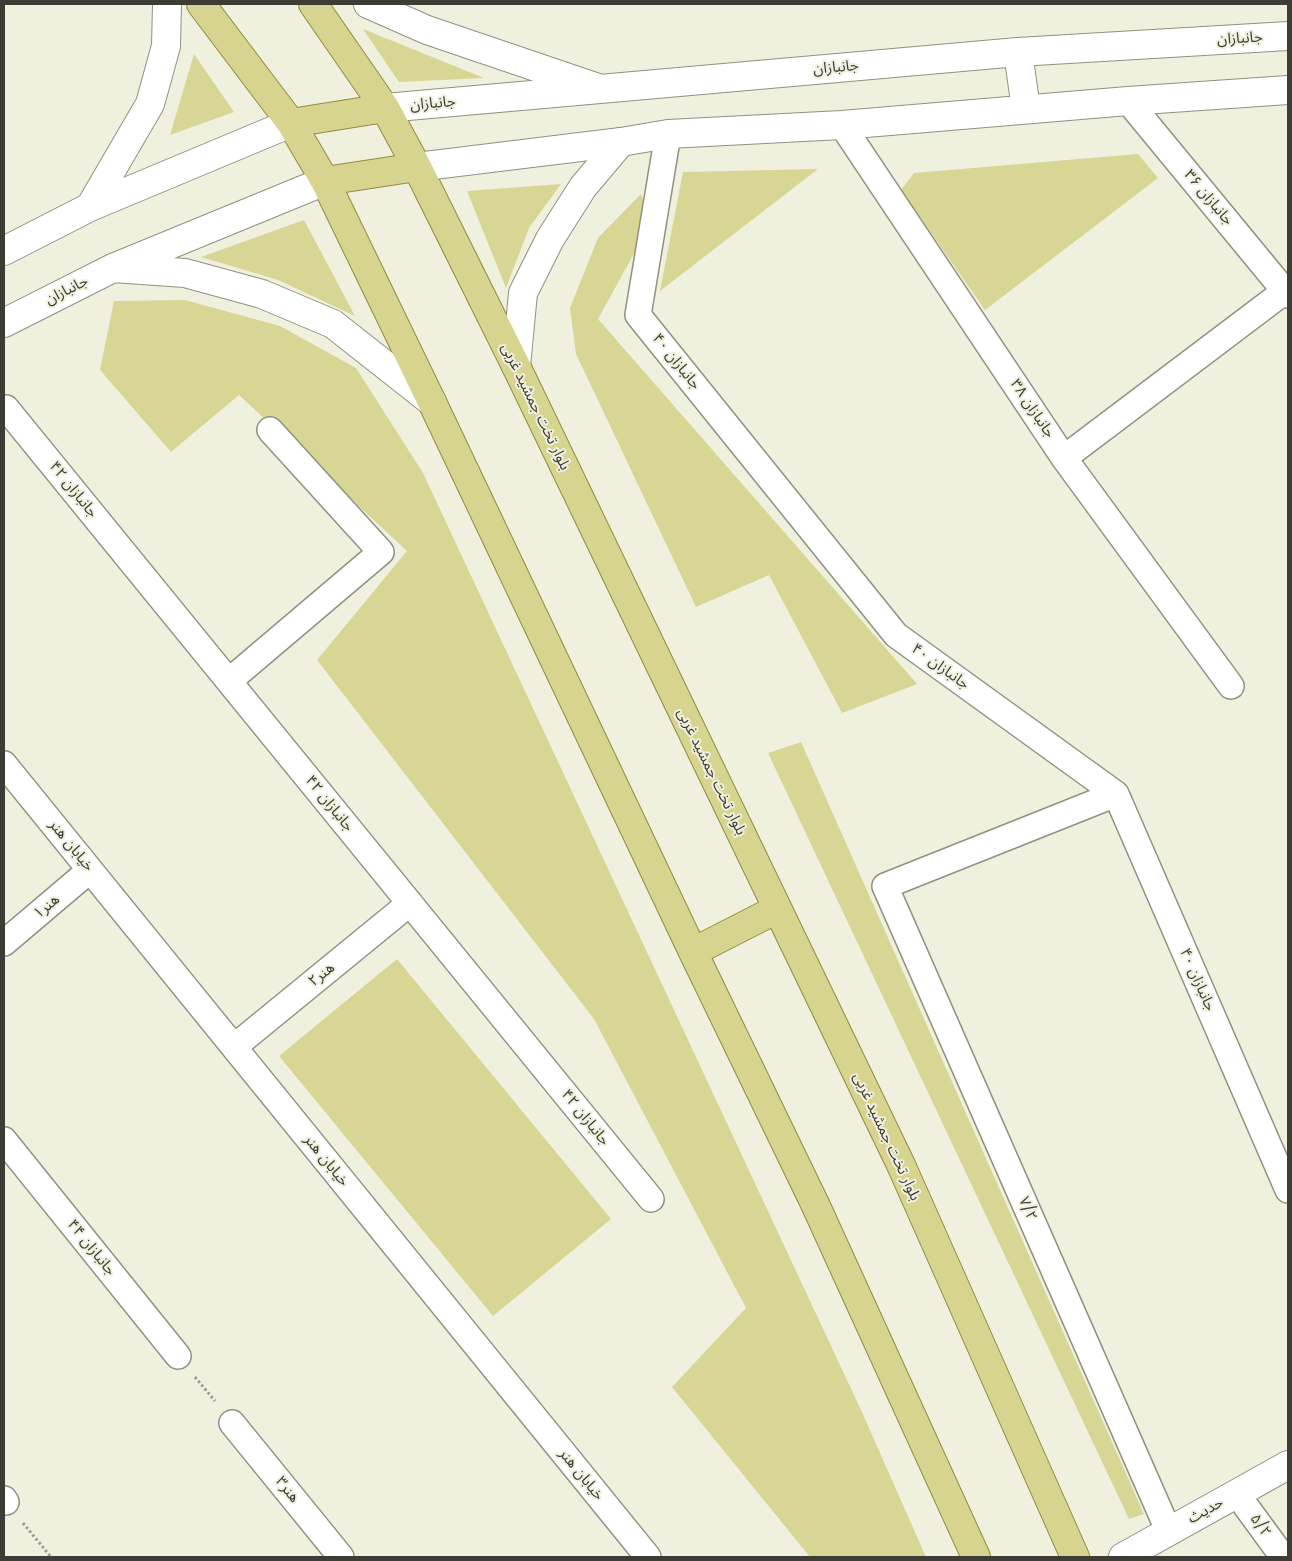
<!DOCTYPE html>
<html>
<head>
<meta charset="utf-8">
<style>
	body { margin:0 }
	#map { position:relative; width:1292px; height:1561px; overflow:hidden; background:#f0f0de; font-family:Poppins,sans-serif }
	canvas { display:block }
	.frame { position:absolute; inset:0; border:5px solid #3d3d36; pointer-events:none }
</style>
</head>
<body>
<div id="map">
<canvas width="1292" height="1561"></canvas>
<div class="frame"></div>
</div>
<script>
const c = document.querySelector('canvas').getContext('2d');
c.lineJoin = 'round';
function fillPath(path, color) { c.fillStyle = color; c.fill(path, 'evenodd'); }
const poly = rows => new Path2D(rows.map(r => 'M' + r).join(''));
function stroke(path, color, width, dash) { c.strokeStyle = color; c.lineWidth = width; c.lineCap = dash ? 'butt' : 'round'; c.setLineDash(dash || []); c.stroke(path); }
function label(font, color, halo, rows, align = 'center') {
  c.font = font + ' Poppins,"Noto Sans Arabic",sans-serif'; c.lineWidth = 4; c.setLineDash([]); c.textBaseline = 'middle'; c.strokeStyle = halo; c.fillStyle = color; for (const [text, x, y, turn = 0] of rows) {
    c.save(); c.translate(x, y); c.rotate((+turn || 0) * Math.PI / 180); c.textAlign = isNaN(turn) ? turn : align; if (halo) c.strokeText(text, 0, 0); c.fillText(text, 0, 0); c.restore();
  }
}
fillPath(poly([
	[363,29,484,78,399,82],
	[194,54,234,112,170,135],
	[1138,154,1158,178,985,310,901,190,914,173],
	[818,169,660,291,683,172],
	[561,184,529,228,506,288,467,191],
	[641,194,645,205,636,250,598,319,917,684,842,713,769,575,696,607,576,354,570,308,598,238],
	[304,220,355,316,278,280,201,257],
	[185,300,280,326,356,368,423,473,861,1410,926,1557,810,1557,672,1387,746,1308,594,1019,317,660,407,551,239,395,171,452,100,370,114,301],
	[801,742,1144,1514,1129,1519,768,753],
	[397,959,611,1219,493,1316,279,1056]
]), '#d7d695');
const minor = poly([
	[1128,101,1288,295],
	[842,125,1064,458,1231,686],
	[668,134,638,315,896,635,1116,794,1288,1190],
	[6,408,651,1199],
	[1064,458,1285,291],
	[229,681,381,552,270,430],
	[4,764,648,1557],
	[1116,794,885,886,1169,1532],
	[4,943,90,870],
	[234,1047,410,903],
	[4,1140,178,1356],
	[232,1423,341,1557],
	[1237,1494,1283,1557],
	[4,1499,6,1502]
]);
const tertiary = poly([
	[1018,52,1026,109],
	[385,108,1018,52,1288,36],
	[417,167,621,142,668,134,842,125,1128,101,1288,90],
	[1123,1557,1288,1465]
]);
const secondary = poly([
	[368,4,427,30,598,88],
	[90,207,150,104,166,46,167,4],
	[4,251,90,207,291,123],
	[113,268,185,273,262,294,333,324,432,402],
	[4,323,113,268,325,181],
	[516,366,523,293,550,239,583,187,621,142]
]);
const primary = poly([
	[201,4,291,123,325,181,432,402,693,952,815,1204,976,1557],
	[313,4,385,108,417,167,516,366,901,1165,1075,1557],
	[291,123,385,108],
	[325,181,417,167],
	[693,952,777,909]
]);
stroke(minor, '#919180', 28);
stroke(tertiary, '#919180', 30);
stroke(secondary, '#919180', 30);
stroke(primary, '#908d40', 30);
stroke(poly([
	[195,1377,215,1401],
	[23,1523,51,1557]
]), '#9b9b8e', 3, [2.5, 2.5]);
stroke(minor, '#fff', 25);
stroke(tertiary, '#fff', 28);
stroke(secondary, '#fff', 28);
stroke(primary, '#d7d490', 28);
label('15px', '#3d3d36', '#f0f0de', [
	["جانبازان",1240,39,-3],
	["جانبازان",836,68,-5],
	["جانبازان",433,104,-5],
	["۳۶ جانبازان",1208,198,50],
	["جانبازان",67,291,-27],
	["۴۰ جانبازان",676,362,51],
	["بلوار تخت جمشید غربی",535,407,64],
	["۳۸ جانبازان",1032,409,56],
	["۴۲ جانبازان",73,490,51],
	["۴۰ جانبازان",940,667,36],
	["بلوار تخت جمشید غربی",711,772,64],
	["۴۲ جانبازان",329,804,51],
	["خیابان هنر",71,846,51],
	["هنر۱",47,907,-40],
	["هنر۲",322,975,-39],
	["۴۰ جانبازان",1197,980,66],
	["۴۲ جانبازان",585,1118,51],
	["بلوار تخت جمشید غربی",886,1137,65],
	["خیابان هنر",326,1161,51],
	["۷/۲",1027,1209,66],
	["۴۴ جانبازان",91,1248,51],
	["خیابان هنر",581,1475,51],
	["هنر۳",287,1490,51],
	["حدیث",1206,1511,-29],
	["۵/۲",1260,1526,54]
]);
</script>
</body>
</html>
